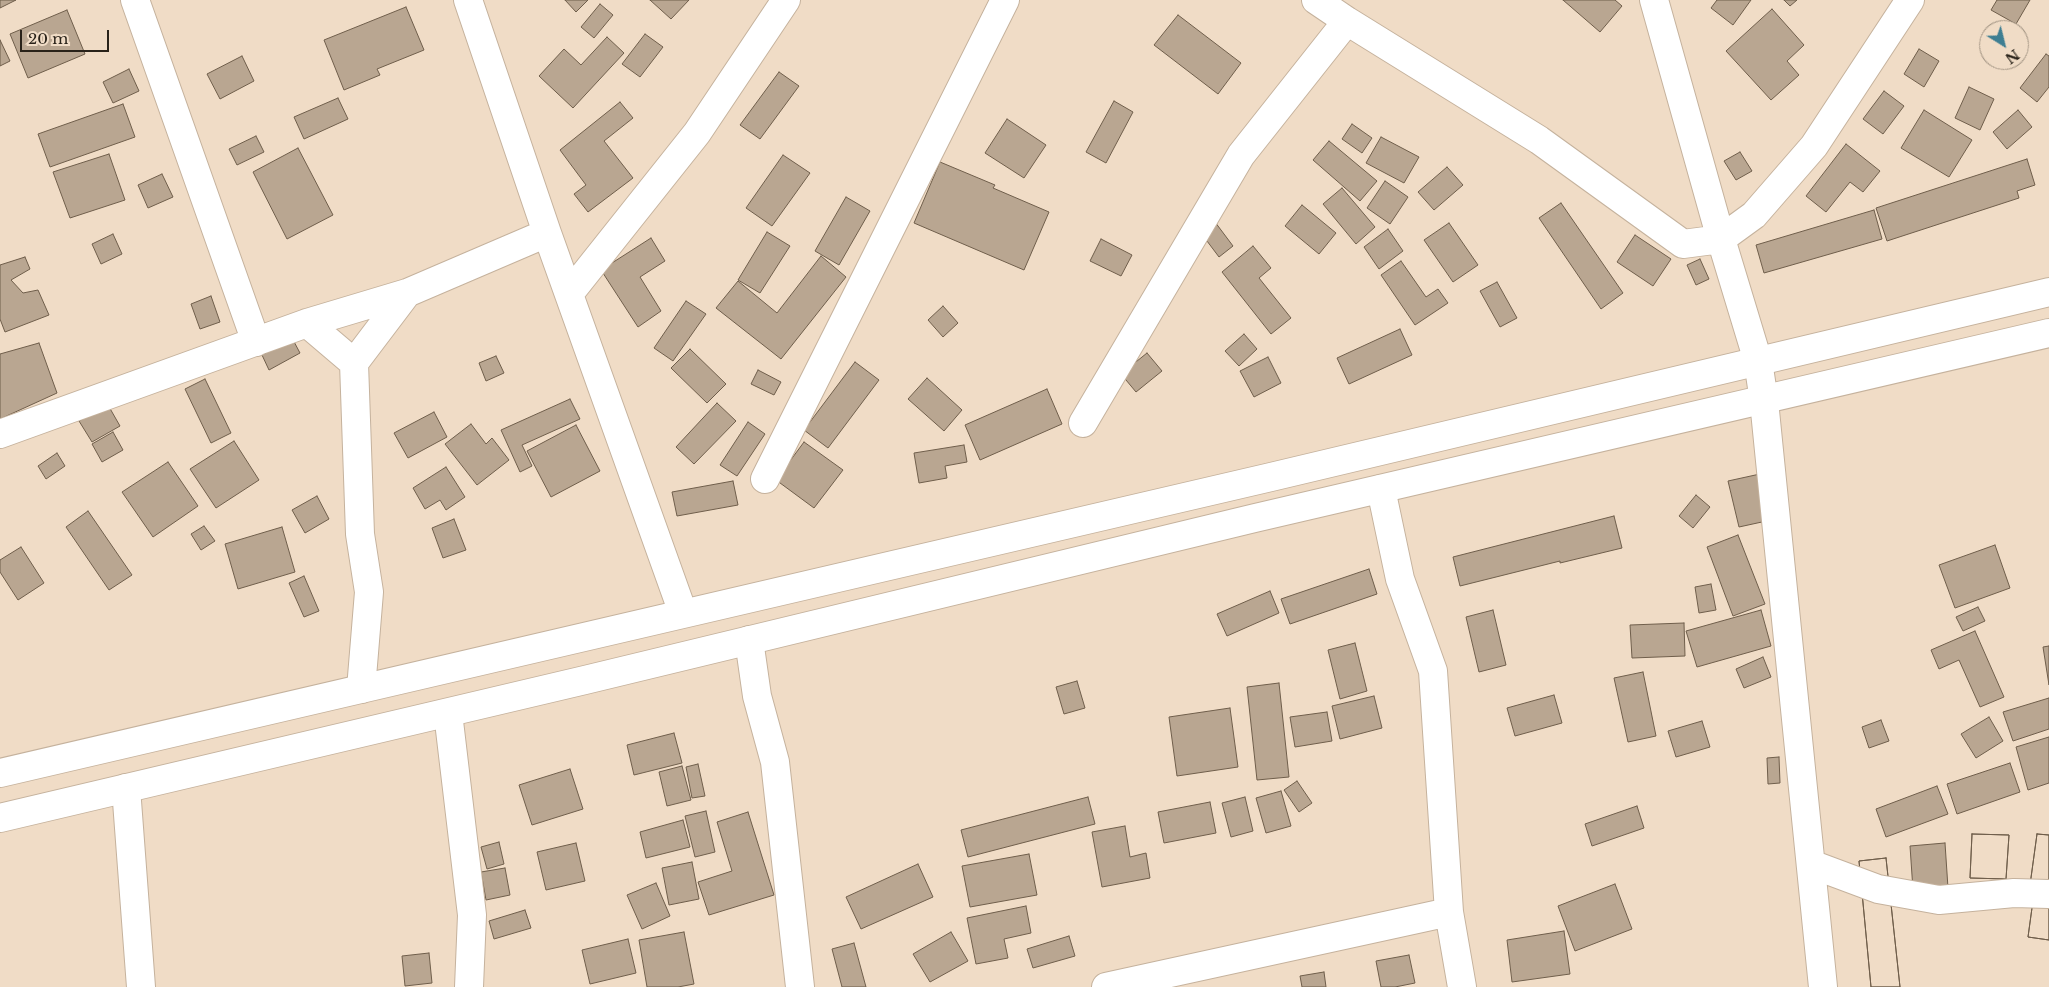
<!DOCTYPE html>
<html>
<head>
<meta charset="utf-8">
<style>
	body { margin:0 }
	#map { position:relative; width:2049px; height:987px; overflow:hidden; background:#f0dcc6; font-family:"Libre Baskerville",serif }
	canvas { display:block }
	.north { position:absolute; left:1979px; top:20px; width:50px; height:50px; box-sizing:border-box; background:#f0dcc6; border:1px solid #a09281; border-radius:50%; rotate:144deg; font-size:14px; font-weight:700; line-height:20px; text-align:center; color:#292219 }
	.north::after { content:''; display:block; margin:auto; width:18px; height:22px; background:#3e7e92; clip-path:polygon(50% 0,100% 100%,50% 72%,0 100%) }
	.scale { position:absolute; left:20px; top:30px; width:89px; height:22px; box-sizing:border-box; border:2px solid #292219; border-top:0; padding-left:6px; font-size:15px; line-height:18px; white-space:nowrap; color:#292219; -webkit-text-stroke:4px #f0dcc6; paint-order:stroke }
</style>
</head>
<body>
<div id="map">
<canvas width="2049" height="987"></canvas>
<div class="north">N</div>
<div class="scale">20 m</div>
</div>
<script>
const c = document.querySelector('canvas').getContext('2d');
c.lineJoin = 'round';
function fillPath(path, color) { c.fillStyle = color; c.fill(path, 'evenodd'); }
const poly = rows => new Path2D(rows.map(r => 'M' + r).join(''));
function stroke(path, color, width, dash) { c.strokeStyle = color; c.lineWidth = width; c.lineCap = dash ? 'butt' : 'round'; c.setLineDash(dash || []); c.stroke(path); }
const building = poly([
	[0,0,16,0,0,8,0,0],
	[565,0,588,0,576,12,565,0],
	[650,0,689,0,671,19,650,0],
	[1563,0,1615,0,1622,6,1600,32,1563,0],
	[1717,0,1751,0,1733,25,1711,8,1717,0],
	[1784,0,1797,0,1790,6,1784,0],
	[1997,0,2030,0,2016,24,1991,10,1997,0],
	[600,4,613,15,594,38,581,27,600,4],
	[406,7,424,50,377,69,380,75,344,90,324,40,406,7],
	[1772,9,1804,45,1787,61,1799,75,1771,100,1726,51,1772,9],
	[67,10,85,54,28,78,10,34,67,10],
	[1178,15,1241,63,1218,94,1154,45,1178,15],
	[645,34,663,47,640,77,622,64,645,34],
	[607,37,624,53,573,108,539,76,564,49,581,65,607,37],
	[0,40,10,61,0,66,0,40],
	[1919,49,1939,61,1924,87,1904,74,1919,49],
	[2046,54,2049,56,2049,87,2037,102,2020,88,2046,54],
	[242,56,254,81,220,99,207,74,242,56],
	[129,69,139,91,113,103,103,82,129,69],
	[779,72,799,86,760,139,740,125,779,72],
	[1969,87,1994,99,1980,130,1955,118,1969,87],
	[1884,91,1904,106,1883,134,1863,119,1884,91],
	[338,98,348,119,304,139,294,117,338,98],
	[1114,101,1133,112,1106,163,1086,152,1114,101],
	[620,102,633,118,604,141,633,178,588,212,574,194,586,185,560,150,620,102],
	[123,104,135,137,50,167,38,134,123,104],
	[1924,110,1972,140,1949,177,1901,148,1924,110],
	[2018,110,2032,127,2007,149,1993,132,2018,110],
	[1007,119,1046,145,1024,178,985,153,1007,119],
	[1352,124,1372,138,1362,153,1342,139,1352,124],
	[256,136,264,152,237,165,229,149,256,136],
	[1381,137,1419,157,1404,183,1366,163,1381,137],
	[1329,141,1377,181,1360,201,1313,160,1329,141],
	[1846,144,1880,171,1863,192,1850,182,1826,212,1806,196,1846,144],
	[298,148,333,215,287,239,253,172,298,148],
	[1740,152,1752,171,1736,180,1724,161,1740,152],
	[109,154,125,200,70,218,53,172,109,154],
	[783,155,810,173,772,226,746,208,783,155],
	[2027,159,2035,185,2017,191,2019,198,1887,241,1876,208,2027,159],
	[940,162,995,185,993,188,1049,212,1024,270,914,223,940,162],
	[1447,167,1463,185,1434,210,1418,192,1447,167],
	[162,174,173,197,148,208,138,185,162,174],
	[1385,181,1408,197,1390,224,1367,208,1385,181],
	[1342,188,1375,227,1356,244,1323,204,1342,188],
	[846,197,870,211,839,265,815,251,846,197],
	[1561,203,1623,293,1601,309,1539,218,1561,203],
	[1302,205,1336,233,1319,254,1285,226,1302,205],
	[1874,210,1882,239,1764,273,1756,245,1874,210],
	[1212,218,1233,246,1219,257,1198,229,1212,218],
	[1449,223,1478,265,1453,282,1424,240,1449,223],
	[1388,229,1403,251,1379,269,1364,247,1388,229],
	[767,232,790,246,760,293,738,280,767,232],
	[113,234,122,254,101,264,92,244,113,234],
	[1635,235,1671,259,1653,286,1617,262,1635,235],
	[651,238,665,261,640,277,661,311,638,327,601,270,651,238],
	[1101,239,1132,255,1121,276,1090,261,1101,239],
	[1253,246,1271,268,1259,278,1291,318,1271,334,1222,272,1253,246],
	[821,256,846,277,781,359,716,308,738,281,777,313,821,256],
	[25,257,30,269,11,280,23,293,38,290,49,315,5,332,0,319,0,265,25,257],
	[1700,259,1709,279,1696,285,1687,265,1700,259],
	[1401,261,1426,297,1438,289,1448,303,1415,325,1381,275,1401,261],
	[1497,282,1517,318,1500,327,1480,291,1497,282],
	[211,296,220,322,200,329,191,304,211,296],
	[686,301,706,314,673,361,654,348,686,301],
	[943,306,958,323,943,337,928,320,943,306],
	[1400,329,1412,355,1349,384,1337,358,1400,329],
	[1244,334,1257,349,1239,366,1225,351,1244,334],
	[292,338,300,353,269,370,262,355,292,338],
	[39,343,57,393,0,419,0,354,39,343],
	[690,349,726,384,707,403,671,368,690,349],
	[1147,353,1162,371,1136,392,1121,374,1147,353],
	[496,356,504,373,486,381,479,363,496,356],
	[1268,357,1281,383,1254,397,1240,371,1268,357],
	[855,362,879,380,828,448,804,430,855,362],
	[758,370,781,382,774,395,751,384,758,370],
	[927,378,962,410,944,431,908,399,927,378],
	[205,379,231,433,211,443,185,389,205,379],
	[1047,389,1062,424,980,460,965,425,1047,389],
	[570,399,580,419,522,445,532,466,520,472,501,430,570,399],
	[717,403,736,421,694,464,676,447,717,403],
	[108,405,120,426,92,442,79,421,108,405],
	[434,412,447,437,408,458,394,433,434,412],
	[748,422,765,434,737,476,720,465,748,422],
	[471,424,486,444,492,438,509,460,477,485,445,444,471,424],
	[576,425,600,471,551,497,527,451,576,425],
	[113,432,123,450,102,462,92,444,113,432],
	[234,441,259,480,216,508,190,469,234,441],
	[804,442,843,470,814,508,776,480,804,442],
	[964,445,967,462,945,466,947,478,919,483,914,453,964,445],
	[57,453,65,466,46,479,38,466,57,453],
	[168,462,198,506,153,537,122,492,168,462],
	[446,467,465,497,446,510,440,500,425,509,413,488,446,467],
	[1760,474,1771,520,1739,527,1728,481,1760,474],
	[733,481,738,505,677,516,672,492,733,481],
	[1696,495,1710,507,1693,528,1679,516,1696,495],
	[317,496,329,519,305,533,292,510,317,496],
	[88,511,132,575,109,590,66,527,88,511],
	[1614,516,1622,548,1560,563,1560,561,1460,586,1453,557,1614,516],
	[454,519,466,550,443,558,432,528,454,519],
	[204,526,215,541,201,550,191,534,204,526],
	[282,527,295,572,238,589,225,544,282,527],
	[1738,535,1765,604,1733,616,1707,547,1738,535],
	[1995,545,2010,588,1955,608,1939,565,1995,545],
	[21,547,44,583,18,600,0,572,0,560,21,547],
	[1369,569,1377,594,1290,624,1281,599,1369,569],
	[304,576,319,611,304,617,289,583,304,576],
	[1711,584,1716,610,1699,613,1695,587,1711,584],
	[1270,591,1279,613,1227,636,1217,614,1270,591],
	[1978,607,1985,621,1963,631,1956,617,1978,607],
	[1493,610,1506,665,1479,672,1466,617,1493,610],
	[1761,610,1771,646,1697,667,1686,631,1761,610],
	[1684,623,1685,656,1632,658,1630,625,1684,623],
	[1975,631,2004,697,1980,707,1959,660,1939,669,1931,650,1975,631],
	[1355,643,1367,691,1340,699,1328,650,1355,643],
	[2049,646,2049,685,2043,647,2049,646],
	[1763,657,1771,677,1744,688,1736,669,1763,657],
	[1643,672,1656,736,1628,742,1614,678,1643,672],
	[1077,681,1085,708,1064,714,1056,687,1077,681],
	[1279,683,1289,777,1257,780,1247,687,1279,683],
	[1554,695,1562,723,1515,736,1507,708,1554,695],
	[1374,696,1382,728,1340,739,1332,706,1374,696],
	[2049,698,2049,729,2013,741,2003,712,2049,698],
	[1230,708,1238,767,1177,776,1169,717,1230,708],
	[1327,712,1332,741,1295,747,1290,717,1327,712],
	[1989,717,2003,741,1976,758,1961,734,1989,717],
	[1881,720,1889,741,1869,748,1862,727,1881,720],
	[1702,721,1710,747,1676,757,1668,731,1702,721],
	[674,733,682,763,634,775,627,745,674,733],
	[2049,737,2049,783,2028,790,2016,747,2049,737],
	[1779,757,1780,783,1768,784,1767,758,1779,757],
	[2010,763,2020,792,1957,814,1947,784,2010,763],
	[698,764,705,796,692,798,686,767,698,764],
	[682,766,691,800,667,806,659,772,682,766],
	[570,769,583,809,532,825,519,785,570,769],
	[1297,781,1312,803,1299,812,1284,790,1297,781],
	[1937,786,1948,814,1886,837,1876,809,1937,786],
	[1281,791,1291,826,1266,833,1256,798,1281,791],
	[1088,797,1095,824,968,857,961,830,1088,797],
	[1245,797,1253,831,1231,837,1222,803,1245,797],
	[1210,802,1216,833,1164,843,1158,812,1210,802],
	[1637,806,1644,828,1592,846,1585,824,1637,806],
	[706,811,715,852,695,857,685,816,706,811],
	[748,812,774,895,709,915,698,882,732,871,717,822,748,812],
	[683,820,690,847,646,858,640,832,683,820],
	[1125,826,1130,857,1146,853,1150,878,1102,887,1092,832,1125,826],
	[1972,834,2009,835,2006,879,1970,878,1972,834],
	[1972,834,2009,835,2006,879,1970,878,1972,834],
	[2037,834,2049,835,2049,940,2028,937,2035,886,2030,885,2037,834],
	[2037,834,2049,835,2049,940,2028,937,2035,886,2030,885,2037,834],
	[499,842,504,864,487,869,481,847,499,842],
	[576,843,585,881,546,890,537,852,576,843],
	[1945,843,1948,888,1913,890,1910,846,1945,843],
	[1029,854,1037,895,970,907,962,866,1029,854],
	[1886,858,1900,987,1871,987,1859,861,1886,858],
	[1886,858,1900,987,1871,987,1859,861,1886,858],
	[692,862,699,899,669,905,662,868,692,862],
	[918,864,933,897,861,929,846,897,918,864],
	[505,868,510,895,486,900,481,872,505,868],
	[656,883,670,916,642,929,627,895,656,883],
	[1615,884,1632,929,1575,951,1558,906,1615,884],
	[1026,906,1031,933,1004,939,1008,958,976,964,967,918,1026,906],
	[525,910,531,928,494,939,489,921,525,910],
	[1564,931,1570,974,1512,982,1507,940,1564,931],
	[684,932,694,984,678,987,647,987,639,940,684,932],
	[951,932,968,961,930,982,913,954,951,932],
	[1069,936,1075,956,1033,968,1027,949,1069,936],
	[628,939,636,973,590,984,582,950,628,939],
	[854,943,866,987,842,987,832,949,854,943],
	[429,953,432,983,405,986,402,956,429,953],
	[1409,955,1415,983,1395,987,1381,987,1376,961,1409,955],
	[1324,972,1326,987,1302,987,1300,976,1324,972]
]);
fillPath(building, '#b9a691');
stroke(building, '#6f5e4b', 1);
const street = poly([
	[135,0,256,342],
	[468,0,547,233,683,613],
	[1316,0,1347,21,1539,140,1683,244,1721,239,1754,215,1814,146,1910,0],
	[1654,0,1721,239,1758,361,1764,401,1823,987],
	[569,294,697,133,786,0],
	[307,323,354,363],
	[1083,423,1241,155,1347,21],
	[0,434,307,323,407,293,547,233],
	[765,479,1005,0],
	[1381,489,1400,579,1433,671,1449,912,1462,987],
	[749,640,757,696,775,762,800,987],
	[361,689,369,592,360,534,354,363,407,293],
	[448,713,472,915,469,987],
	[126,788,141,987],
	[1811,864,1878,889,1939,900,2014,893,2049,894],
	[1106,987,1449,912]
]);
const secondary = poly([
	[0,773,1271,477,2049,292],
	[0,818,585,680,1255,518,2049,333]
]);
stroke(street, '#c5b29d', 30);
stroke(secondary, '#c5b29d', 30);
stroke(street, '#fff', 28);
stroke(secondary, '#fff', 28);
</script>
</body>
</html>
